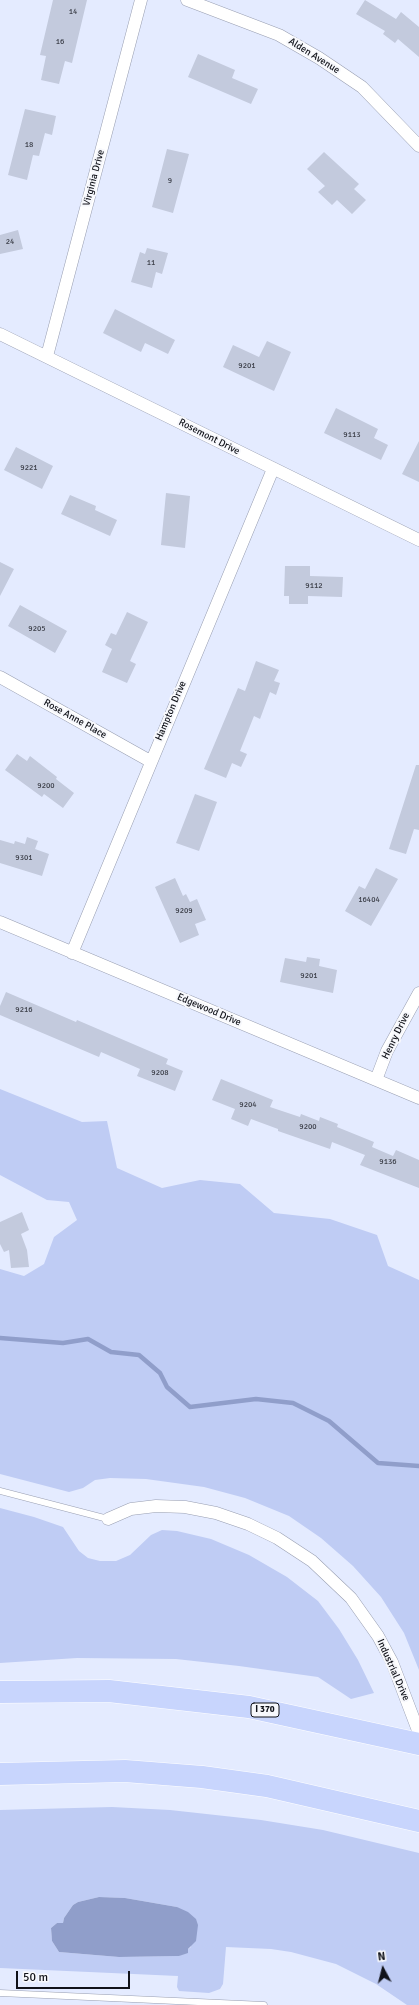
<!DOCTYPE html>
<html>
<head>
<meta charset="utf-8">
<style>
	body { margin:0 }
	#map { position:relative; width:419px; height:2005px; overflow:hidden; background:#e4ebff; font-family:Signika,sans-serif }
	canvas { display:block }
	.north { position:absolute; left:363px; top:1949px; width:40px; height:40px; -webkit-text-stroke:3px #f7f8fc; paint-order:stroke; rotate:353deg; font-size:11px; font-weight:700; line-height:16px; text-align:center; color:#101219 }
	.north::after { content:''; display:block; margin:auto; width:14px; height:18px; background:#101219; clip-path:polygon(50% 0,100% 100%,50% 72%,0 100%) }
	.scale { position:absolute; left:16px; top:1971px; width:114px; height:18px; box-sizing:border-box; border:2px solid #101219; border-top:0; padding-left:5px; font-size:12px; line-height:14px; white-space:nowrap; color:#101219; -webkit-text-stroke:3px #f7f8fc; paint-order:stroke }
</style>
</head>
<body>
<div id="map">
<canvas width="419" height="2005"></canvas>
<div class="north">N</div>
<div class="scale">50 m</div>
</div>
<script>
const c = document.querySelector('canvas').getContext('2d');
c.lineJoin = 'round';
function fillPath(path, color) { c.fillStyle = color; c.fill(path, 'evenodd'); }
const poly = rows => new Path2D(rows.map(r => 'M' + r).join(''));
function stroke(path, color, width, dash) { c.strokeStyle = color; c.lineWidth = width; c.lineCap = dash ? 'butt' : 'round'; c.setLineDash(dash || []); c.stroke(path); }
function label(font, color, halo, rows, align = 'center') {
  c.font = font + ' Signika,sans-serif'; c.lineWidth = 4; c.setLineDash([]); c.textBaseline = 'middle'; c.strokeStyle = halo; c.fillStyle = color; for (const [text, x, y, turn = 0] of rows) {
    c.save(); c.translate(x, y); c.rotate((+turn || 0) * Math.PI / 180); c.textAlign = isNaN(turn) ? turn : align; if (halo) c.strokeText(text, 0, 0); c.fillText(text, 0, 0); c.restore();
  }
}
fillPath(poly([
	[0,1089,82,1122,107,1121,117,1168,162,1188,200,1180,240,1184,274,1213,330,1219,377,1235,388,1266,419,1280,419,1670,404,1633,381,1597,353,1566,321,1538,289,1516,245,1498,204,1487,146,1479,110,1478,95,1480,83,1488,69,1492,0,1474,0,1269,24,1276,44,1264,54,1237,77,1220,69,1202,47,1200,0,1175],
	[0,1508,34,1517,63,1527,79,1551,88,1558,100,1561,116,1561,130,1555,151,1535,162,1530,177,1531,211,1539,249,1555,287,1577,318,1601,339,1629,358,1660,374,1693,351,1699,318,1677,239,1666,176,1659,77,1658,0,1663],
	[112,1807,170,1810,261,1820,323,1830,419,1853,419,2005,407,2005,376,1984,336,1964,291,1952,271,1949,226,1947,223,1984,220,1989,209,1993,179,1991,177,1987,178,1976,0,1968,0,1810],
	[99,1897,125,1898,177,1907,191,1947,179,1956,119,1957,59,1952,52,1941,51,1928,57,1923,63,1923,64,1918,73,1905,78,1902]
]), '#bfccf4');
fillPath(poly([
	[99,1897,125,1898,177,1907,188,1912,196,1919,198,1925,196,1941,188,1949,188,1953,179,1956,119,1957,59,1952,52,1941,51,1928,57,1923,63,1923,64,1918,73,1905,78,1902]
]), '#909eca');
stroke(poly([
	[0,1338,63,1343,88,1339,111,1352,139,1355,160,1373,167,1387,190,1407,256,1399,293,1403,329,1421,378,1463,419,1466]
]), '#909eca', 4.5);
fillPath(poly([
	[53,0,87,0,72,63,65,61,59,84,41,80,46,56,40,55],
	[365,0,396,19,401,12,419,27,419,57,398,39,395,43,383,34,385,31,356,14],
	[198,54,235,70,232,78,258,89,251,104,188,77],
	[25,109,56,116,52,135,45,133,39,156,33,155,27,180,8,175],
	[167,149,189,154,173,213,152,207],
	[324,152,359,184,354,189,366,200,352,214,337,200,332,205,318,192,325,186,307,169],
	[18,230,23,249,0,254,0,235],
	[147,248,168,253,162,274,156,272,152,288,131,282,140,252,145,254],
	[115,309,175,340,168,354,145,343,141,352,103,333],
	[267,341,291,352,274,391,223,367,233,345,259,357],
	[336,408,378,429,374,438,388,445,381,460,324,433],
	[419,441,419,482,402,474],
	[16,447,53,466,42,489,4,470],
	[166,493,190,496,185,548,161,545],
	[70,495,96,506,95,510,117,520,110,536,61,514],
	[0,562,14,569,0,596],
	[285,566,310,566,310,576,343,577,342,597,308,596,308,604,289,604,289,596,284,596],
	[20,605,67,631,55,653,8,626],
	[127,612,148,622,130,661,136,664,127,683,102,672,112,649,105,645,111,633,116,635],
	[256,661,279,670,274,681,280,683,276,695,270,692,260,719,254,716,240,751,247,754,241,767,232,763,226,778,204,769,238,688,245,691],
	[17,754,27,761,30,756,57,777,56,779,74,793,63,808,44,794,42,797,5,770],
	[416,765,419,765,419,830,414,829,406,854,389,849],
	[195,794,217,802,199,851,176,843],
	[27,837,38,841,35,849,49,854,42,876,0,863,0,840,14,844,15,841,25,844],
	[376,868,398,879,371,926,345,911,359,886,365,889],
	[175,878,183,896,186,894,190,902,197,899,206,920,195,924,199,935,180,943,155,887],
	[307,957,320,959,319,966,337,970,333,993,280,982,285,958,306,962],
	[6,992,76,1022,77,1020,168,1059,166,1064,183,1071,175,1091,137,1076,140,1069,101,1052,99,1057,0,1015,0,1006],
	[221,1079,273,1100,270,1107,300,1117,301,1114,319,1121,320,1117,338,1124,337,1127,374,1142,372,1147,393,1156,396,1150,419,1160,419,1188,360,1165,365,1155,332,1142,330,1149,278,1131,278,1129,251,1119,248,1126,231,1119,235,1109,212,1100],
	[22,1212,29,1230,21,1234,27,1250,29,1267,11,1268,9,1250,4,1252,0,1244,0,1222]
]), '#c3cadd');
const service = poly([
	[0,1491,108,1519],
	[0,1993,264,2005]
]);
const minor = poly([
	[187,0,279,35,319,58,362,87,419,146],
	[0,334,419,540],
	[47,356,141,0],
	[0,677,150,761],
	[0,922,419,1098],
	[72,953,273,469],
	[376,1080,387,1051,419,993],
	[108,1519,131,1509,156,1506,185,1507,216,1513,248,1524,277,1538,312,1561,351,1598,378,1636,392,1662,419,1733]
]);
const motorway = poly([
	[0,1692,109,1691,249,1707,419,1744],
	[0,1774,125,1771,202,1777,267,1786,419,1821]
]);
stroke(service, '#989eb1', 7);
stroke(minor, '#989eb1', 13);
stroke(motorway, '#fff', 23);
stroke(service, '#fff', 6);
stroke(minor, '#fff', 12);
stroke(motorway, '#c8d5fd', 22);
label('8px', '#3d404a', null, [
	["14",73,12],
	["16",60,42],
	["18",29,145],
	["9",170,181],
	["24",10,242],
	["11",151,263],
	["9201",247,366],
	["9113",352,435],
	["9221",29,468],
	["9112",314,586],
	["9205",37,629],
	["9200",46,786],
	["9301",24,858],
	["16404",369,900],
	["9209",184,911],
	["9201",309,976],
	["9216",24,1010],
	["9208",160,1073],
	["9204",248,1105],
	["9200",308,1127],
	["9136",388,1162]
]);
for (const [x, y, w] of [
	[265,1710,28]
]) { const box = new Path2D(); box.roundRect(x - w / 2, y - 7, w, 14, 3); c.fillStyle = '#f7f8fc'; c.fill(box); stroke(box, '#101219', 1); }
label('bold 9px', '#101219', null, [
	["I 370",265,1710]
]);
label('10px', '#101219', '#f7f8fc', [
	["Alden Avenue",314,56,32],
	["Virginia Drive",94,178,-75],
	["Rosemont Drive",209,437,27],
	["Hampton Drive",171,711,-67],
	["Rose Anne Place",75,719,29],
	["Edgewood Drive",209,1010,23],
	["Henry Drive",396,1036,-64],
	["Industrial Drive",393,1670,66]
]);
</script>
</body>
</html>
